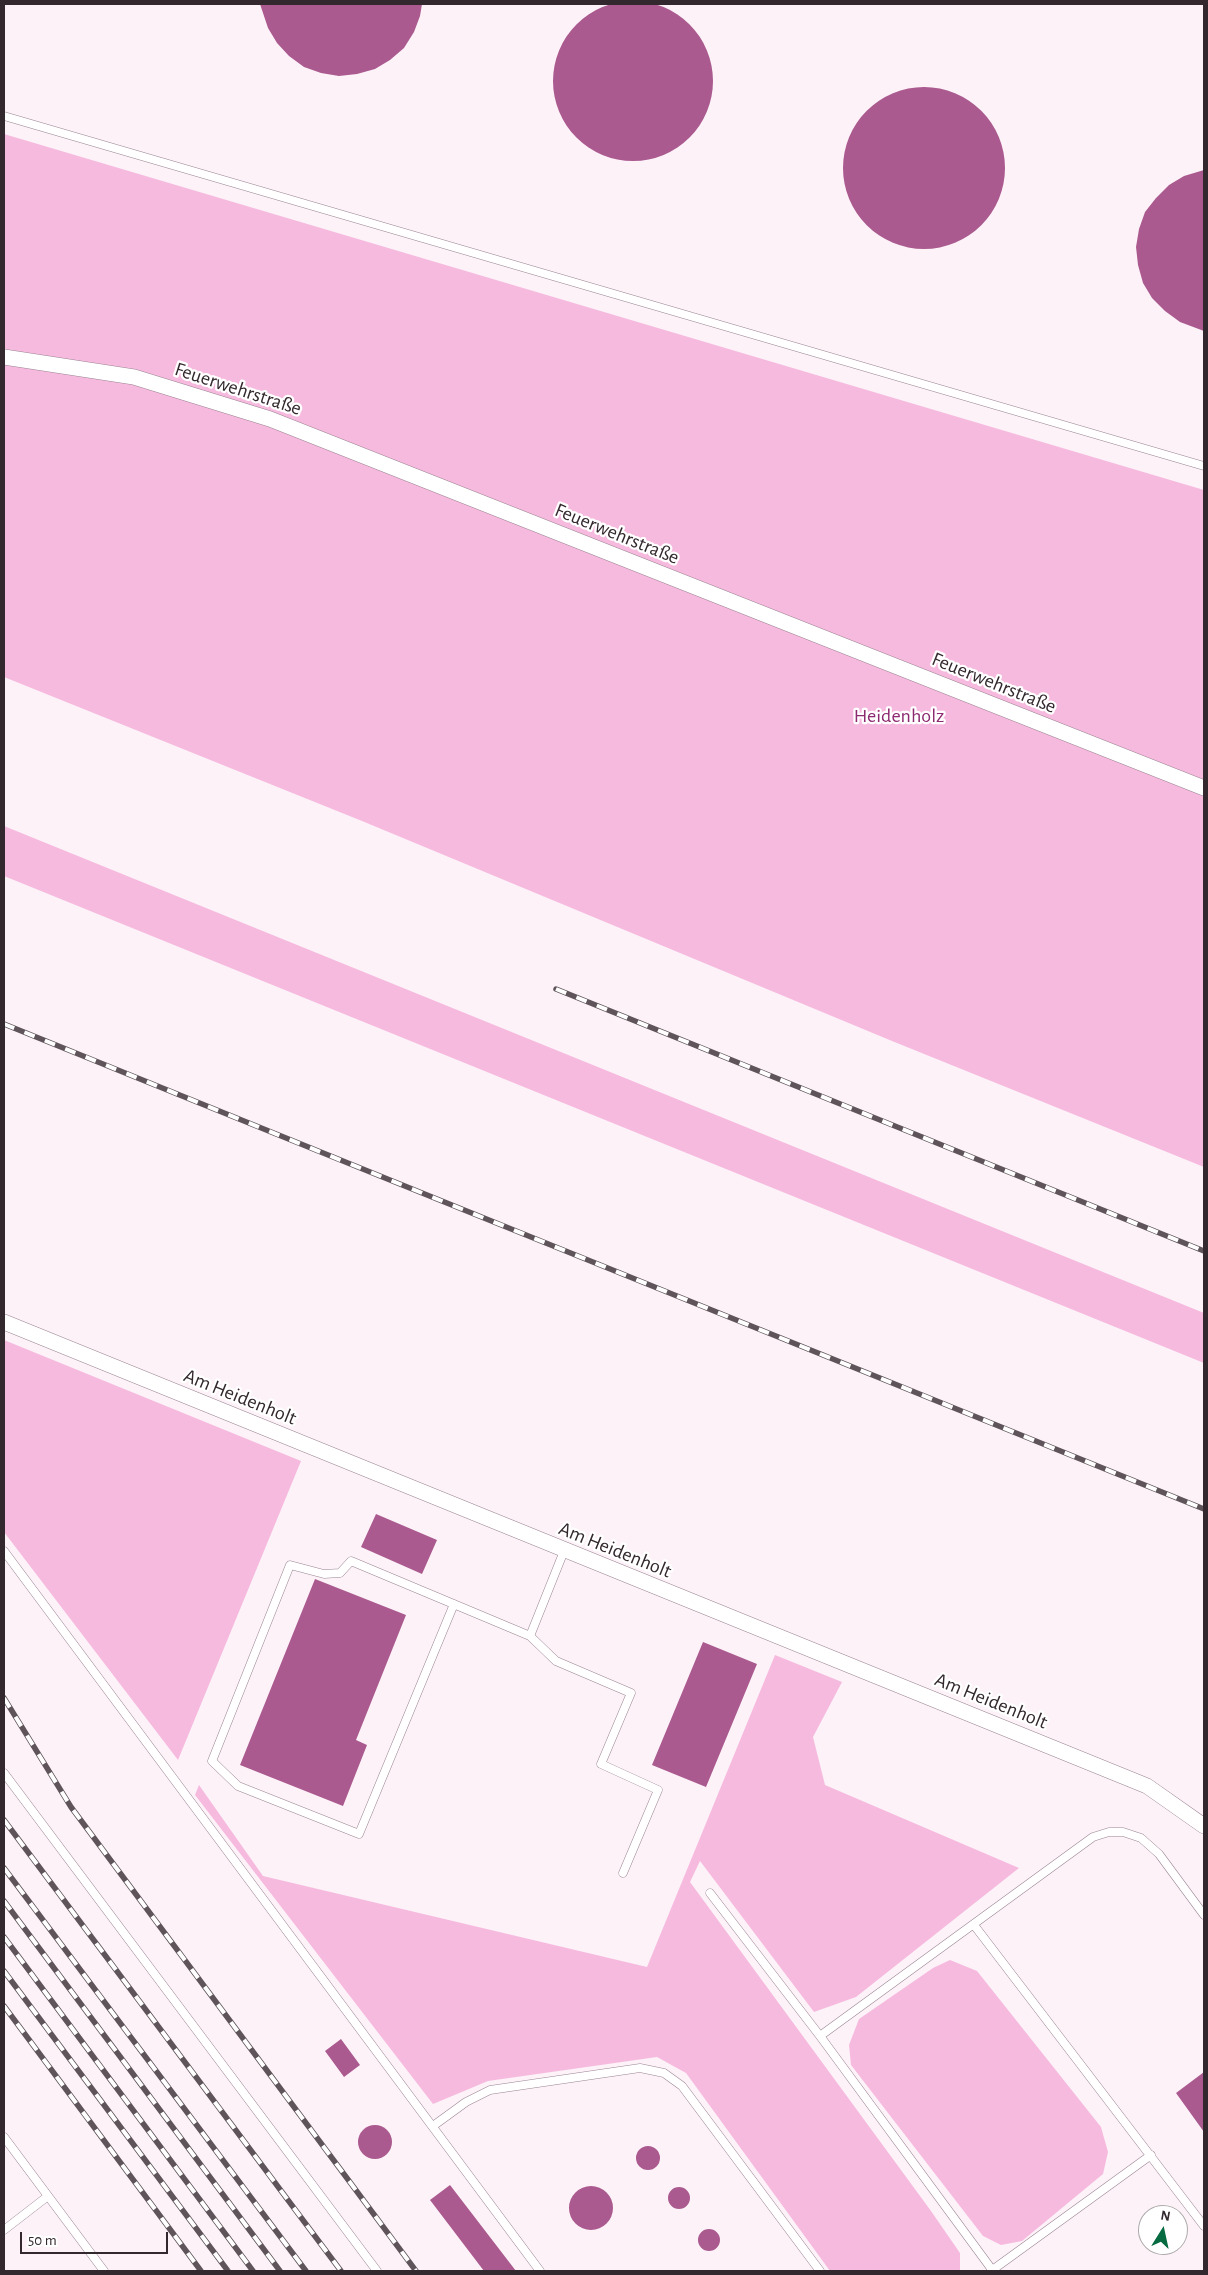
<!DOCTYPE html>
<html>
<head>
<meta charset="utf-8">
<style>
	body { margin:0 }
	#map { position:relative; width:1208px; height:2275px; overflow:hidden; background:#fcf2f8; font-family:"Alegreya Sans",sans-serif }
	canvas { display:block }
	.frame { position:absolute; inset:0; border:5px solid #32282e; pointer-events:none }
	.north { position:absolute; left:1138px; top:2205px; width:50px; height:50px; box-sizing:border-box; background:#fff; border:1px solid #ada9ab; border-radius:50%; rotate:10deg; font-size:14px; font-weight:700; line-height:20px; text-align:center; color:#32282e }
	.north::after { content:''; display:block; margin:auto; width:18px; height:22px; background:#076b41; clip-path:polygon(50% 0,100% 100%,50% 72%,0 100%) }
	.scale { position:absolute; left:20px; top:2232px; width:148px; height:22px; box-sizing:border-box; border:2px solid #32282e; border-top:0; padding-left:6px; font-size:15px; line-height:18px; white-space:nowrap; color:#32282e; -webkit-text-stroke:4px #fff; paint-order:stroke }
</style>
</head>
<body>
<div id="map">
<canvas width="1208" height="2275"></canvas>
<div class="frame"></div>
<div class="north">N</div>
<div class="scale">50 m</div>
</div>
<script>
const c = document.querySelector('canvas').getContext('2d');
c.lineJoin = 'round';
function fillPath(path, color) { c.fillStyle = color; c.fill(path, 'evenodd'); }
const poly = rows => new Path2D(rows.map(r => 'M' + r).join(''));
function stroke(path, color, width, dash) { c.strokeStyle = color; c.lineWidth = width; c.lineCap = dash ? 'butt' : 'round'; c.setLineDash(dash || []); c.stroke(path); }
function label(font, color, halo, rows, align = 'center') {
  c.font = font + ' "Alegreya Sans",sans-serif'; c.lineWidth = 4.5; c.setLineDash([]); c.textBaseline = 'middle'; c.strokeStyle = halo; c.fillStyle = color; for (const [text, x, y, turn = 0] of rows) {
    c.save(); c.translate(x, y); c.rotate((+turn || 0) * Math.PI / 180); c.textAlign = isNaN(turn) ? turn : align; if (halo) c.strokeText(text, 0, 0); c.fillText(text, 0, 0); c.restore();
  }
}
fillPath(poly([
	[4,134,1204,490,1204,1167,892,1041,362,821,4,677],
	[4,826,1204,1313,1204,1363,4,876],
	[4,1340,301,1461,178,1760,4,1532],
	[775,1655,842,1682,813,1737,825,1785,1019,1868,856,1997,814,2012,700,1861,690,1882,931,2211,960,2253,960,2271,830,2271,686,2073,657,2057,488,2081,433,2104,195,1795,199,1785,263,1876,647,1967],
	[950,1960,977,1971,1101,2127,1108,2152,1103,2174,1022,2241,1001,2245,983,2236,851,2065,849,2045,859,2019,933,1968]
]), '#f7badf');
fillPath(poly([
	'553 81a80 80 0 1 1 160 0a80 80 0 1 1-160 0Z',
	[260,4,422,4,420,16,414,32,404,48,390,60,375,69,357,74,339,76,321,73,304,67,289,56,277,43,268,28],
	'843 168a81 81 0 1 1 162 0a81 81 0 1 1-162 0Z',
	[1204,170,1204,331,1180,322,1165,311,1152,298,1143,283,1138,265,1136,247,1139,229,1145,212,1156,198,1169,185,1184,176],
	[376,1514,437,1540,422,1574,361,1547],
	[315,1579,406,1615,356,1740,367,1745,343,1806,240,1765],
	[703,1642,757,1664,706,1787,652,1765],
	[341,2039,360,2065,344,2077,325,2051],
	[1204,2072,1204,2132,1176,2093],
	'358 2142a17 17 0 1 1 34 0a17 17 0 1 1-34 0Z',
	'636 2158a12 12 0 1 1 24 0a12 12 0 1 1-24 0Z',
	[450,2185,516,2271,484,2271,430,2200],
	'569 2208a22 22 0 1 1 44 0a22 22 0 1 1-44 0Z',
	'668 2198a11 11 0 1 1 22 0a11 11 0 1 1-22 0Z',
	'698 2240a11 11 0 1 1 22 0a11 11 0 1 1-22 0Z'
]), '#ab5a8f');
const lane = poly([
	[4,116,1204,466],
	[4,1551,540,2271],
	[564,1551,530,1636,556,1661,631,1693,601,1764,658,1790,623,1873],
	[454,1604,359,1834,238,1786,212,1761,290,1565,324,1574,340,1573,351,1561,530,1636],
	[4,1773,377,2271],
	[710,1893,820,2036,993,2271],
	[974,1925,1204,2226],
	[820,2036,1093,1837,1109,1832,1123,1832,1141,1838,1159,1854,1204,1915],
	[433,2126,466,2102,490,2090,640,2068,664,2073,682,2086,820,2271],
	[4,2137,104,2271],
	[4,2230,48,2196],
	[991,2271,1151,2155]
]);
const street = poly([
	[4,357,134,377,270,419,1204,788],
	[4,1322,1147,1786,1204,1826]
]);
stroke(lane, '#9b8492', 9);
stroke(street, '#9b8492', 16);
stroke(lane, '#fff', 8);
stroke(street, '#fff', 15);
const rail = poly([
	[556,989,1204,1251],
	[4,1024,1204,1509],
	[4,1698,71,1807,416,2271],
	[4,1820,341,2271],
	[4,1868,306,2271],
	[4,1901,280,2271],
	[4,1937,253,2271],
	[4,1971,228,2271],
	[4,2006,201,2271]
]);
stroke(rail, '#5e545a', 5.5);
stroke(rail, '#fff', 4, [11]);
label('20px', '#32282e', '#fff', [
	["Feuerwehrstraße",238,389,18],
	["Feuerwehrstraße",617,534,22],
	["Feuerwehrstraße",994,683,22],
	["Am Heidenholt",240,1397,22],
	["Am Heidenholt",615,1550,22],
	["Am Heidenholt",991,1701,22]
]);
label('20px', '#8d2970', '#fff', [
	["Heidenholz",899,716]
]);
</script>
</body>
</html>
